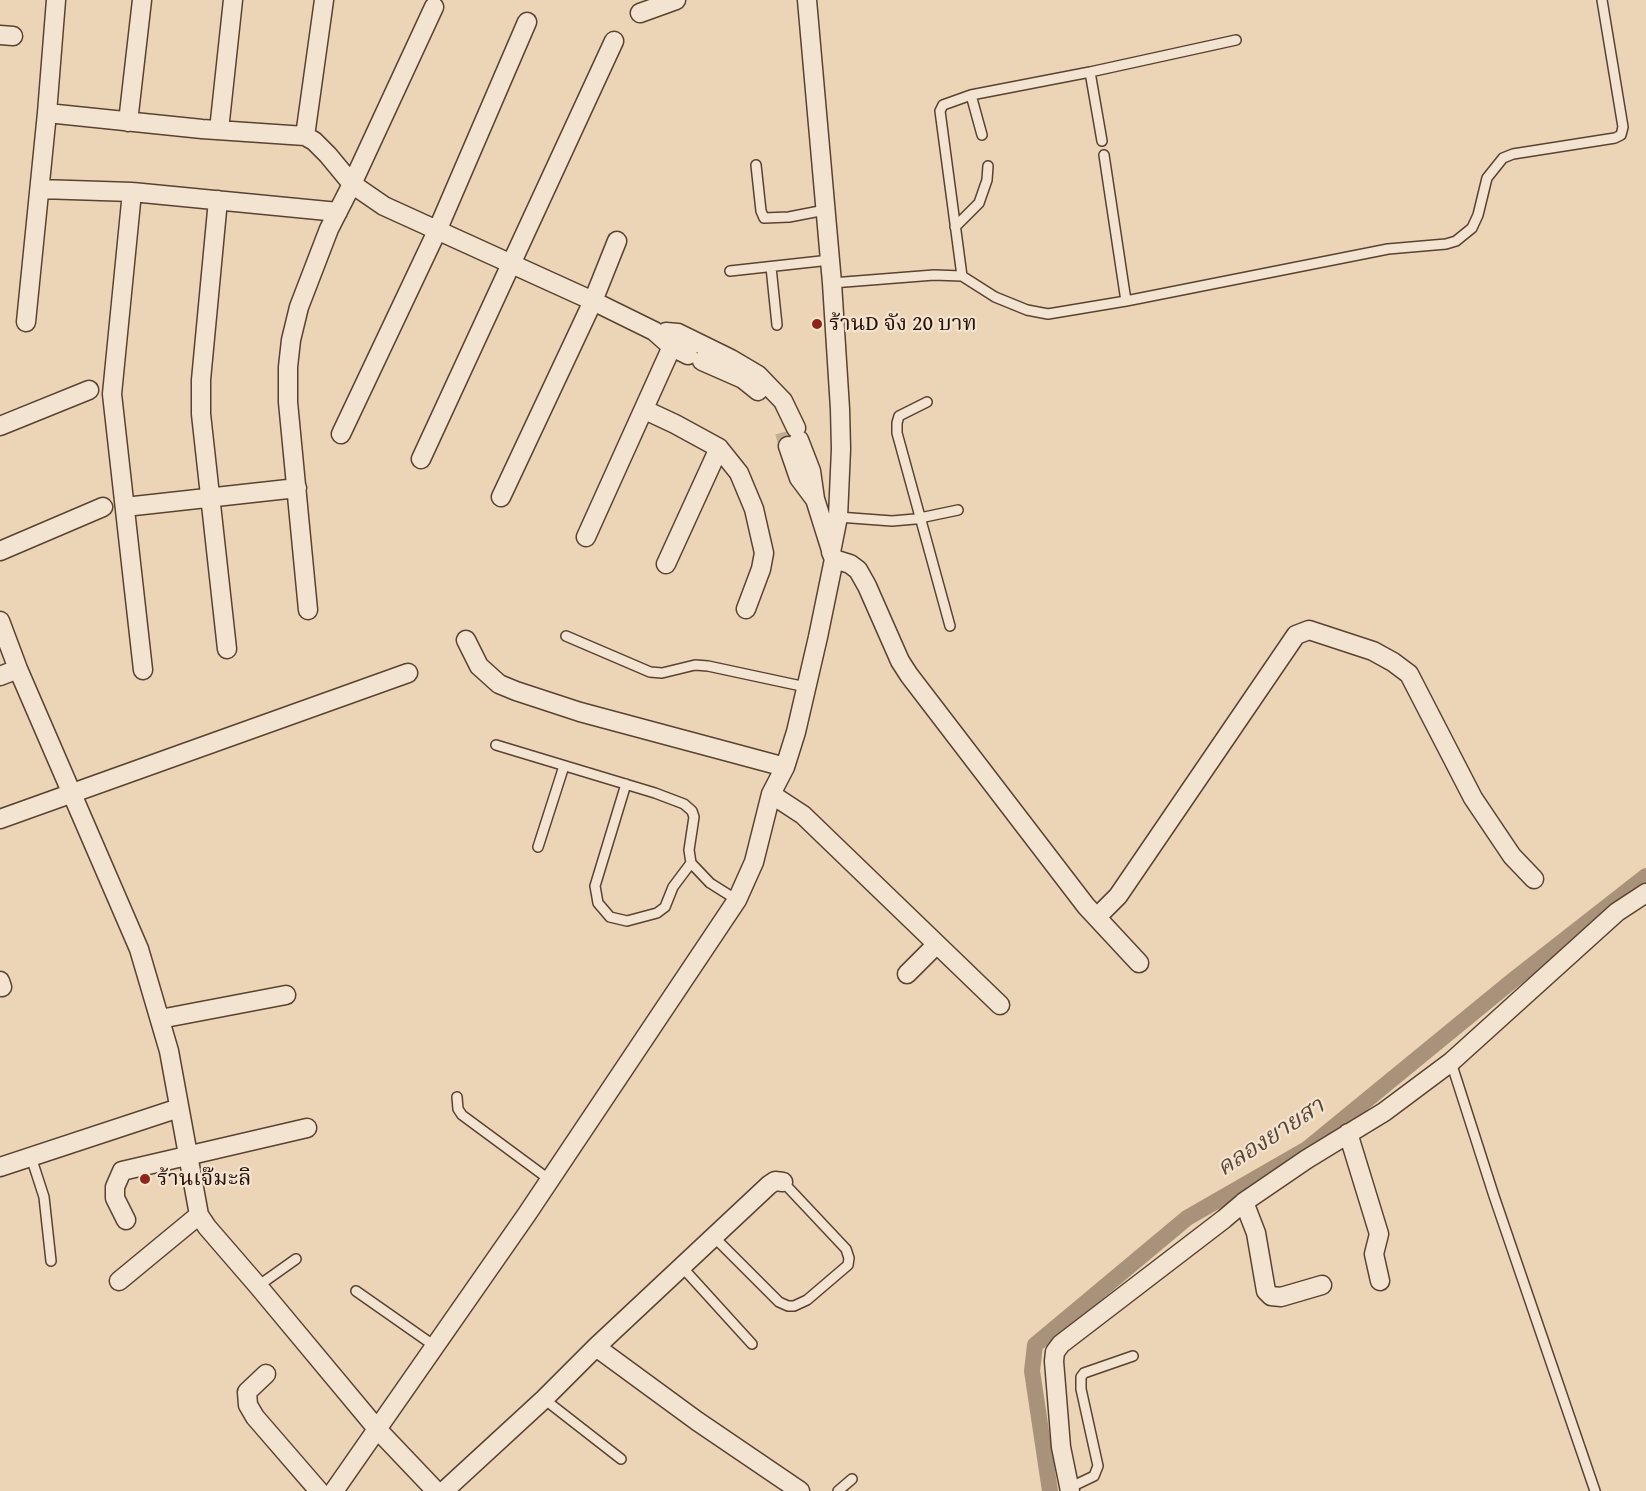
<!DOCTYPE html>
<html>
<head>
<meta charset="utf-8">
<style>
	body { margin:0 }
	canvas { display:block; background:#ebd5b6 }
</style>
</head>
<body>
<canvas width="1646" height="1491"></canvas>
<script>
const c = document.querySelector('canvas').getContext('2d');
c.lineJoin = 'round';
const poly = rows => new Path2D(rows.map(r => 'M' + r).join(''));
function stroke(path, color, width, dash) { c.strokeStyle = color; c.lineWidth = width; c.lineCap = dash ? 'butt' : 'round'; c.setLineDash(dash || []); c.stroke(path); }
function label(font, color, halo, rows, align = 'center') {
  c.font = font + ' "Gentium Book Plus","Noto Serif Thai",serif'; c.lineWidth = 4.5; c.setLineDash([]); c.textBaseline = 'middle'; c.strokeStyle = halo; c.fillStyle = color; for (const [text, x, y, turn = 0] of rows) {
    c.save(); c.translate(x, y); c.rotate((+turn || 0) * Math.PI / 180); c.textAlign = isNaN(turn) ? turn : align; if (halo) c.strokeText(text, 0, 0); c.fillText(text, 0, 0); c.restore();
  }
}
stroke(poly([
	[1050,1491,1032,1371,1035,1345,1187,1218,1307,1149,1512,981,1646,876]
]), '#a9927a', 16);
stroke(poly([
	[784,432,788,446]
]), '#c4ae93', 18, [18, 9]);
const service = poly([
	[1090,72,1236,40],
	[971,95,982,135],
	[1104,155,1126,301],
	[756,165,761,211,764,218,789,217,825,210],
	[955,227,979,203,987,180,988,166],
	[771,267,777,325],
	[730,271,830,260],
	[962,276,940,111,943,105,971,95,1090,72,1102,141],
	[832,283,934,275,962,276,995,297,1027,310,1048,314,1126,301,1388,249,1446,244,1456,241,1472,228,1478,215,1487,178,1503,158,1513,154,1615,138,1621,135,1623,127,1602,0],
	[927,402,899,416,897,423,897,433,950,626],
	[838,517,892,521,915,519,958,510],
	[566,636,650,672,662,673,695,665,708,666,806,687],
	[496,745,655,793,684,804,692,811,694,817,689,850,691,863,710,883,737,900],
	[626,784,595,886,598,903,610,917,627,921,657,913,665,907,673,887,691,863],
	[538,847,564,766],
	[1451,1062,1494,1196,1595,1491],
	[457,1097,458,1109,462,1115,550,1180],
	[31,1157,44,1197,51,1261],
	[714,1237,779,1302,788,1306,794,1306,807,1300,848,1265,849,1258,846,1249,783,1182],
	[682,1267,752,1344],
	[258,1286,296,1259],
	[356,1291,436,1347],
	[544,1399,621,1459],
	[1069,1488,1094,1476,1098,1466,1081,1389,1081,1377,1084,1373,1133,1356],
	[838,1491,852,1479]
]);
const minor = poly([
	[640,13,676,0],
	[0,35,13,36],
	[47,113,202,129,305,136,314,141,328,155,352,184,384,206,593,301,654,331,672,347,688,355],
	[128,122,142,0],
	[219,130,233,0],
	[305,136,324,0],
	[40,189,132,192,338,212],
	[132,192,112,394,143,670],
	[218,200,201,380,201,414,227,649],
	[26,322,47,113,56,0],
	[666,332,678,333,731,359,758,375,783,401,796,428],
	[702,361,743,379,758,391],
	[645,410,675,424,719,448,739,473,754,509,764,553,761,569,746,609],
	[0,426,89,390],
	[341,434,437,231,527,22],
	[799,440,811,471,815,499,831,550],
	[788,446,799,478,814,498],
	[421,459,614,41],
	[501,497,593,301,617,241],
	[125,507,297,488],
	[586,537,678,333],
	[0,551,103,507],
	[834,559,850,564,858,570,867,586,900,661,909,675,1086,906,1139,963],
	[666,564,719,448],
	[308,610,288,402,288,367,291,340,299,307,329,229,352,184,434,7],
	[0,621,18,669,139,949,169,1051,199,1215,207,1227,258,1286,378,1430,436,1491],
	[466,640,479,666,499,684,516,691,580,712,785,767],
	[0,676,18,669],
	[771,794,803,815,1000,1005],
	[0,819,408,673],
	[1098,916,1118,896,1296,635,1309,630,1373,651,1393,662,1409,674,1473,798,1512,856,1534,879],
	[907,974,936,945],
	[0,981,2,987],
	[160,1019,286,995],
	[1348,1133,1379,1234,1374,1254,1380,1281],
	[0,1167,179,1108],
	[1244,1202,1256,1233,1266,1291,1271,1296,1281,1297,1322,1285],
	[126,1220,115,1198,115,1187,122,1171,307,1128],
	[119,1281,199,1215],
	[596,1347,697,1421,800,1491],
	[266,1374,247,1392,248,1405,255,1417,319,1491],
	[334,1491,527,1214,737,900,754,862,771,794,785,767,796,732,818,637,834,559,831,552,838,517,841,449,840,409,832,283,807,0],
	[444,1491,544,1399,596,1347,769,1185,775,1181,783,1182],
	[1070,1491,1061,1447,1054,1361,1055,1352,1061,1344,1224,1219,1244,1202,1307,1159,1384,1112,1451,1062,1617,912,1646,893]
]);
stroke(service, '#5a4233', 12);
stroke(minor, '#5a4233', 21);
stroke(service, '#f2e4d0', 9);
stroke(minor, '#f2e4d0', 18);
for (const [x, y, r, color] of [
	[817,324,6,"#8f2418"],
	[145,1179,6,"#8f2418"]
]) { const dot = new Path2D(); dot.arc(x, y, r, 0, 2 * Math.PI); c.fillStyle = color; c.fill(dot); stroke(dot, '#f2e4d0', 2); }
label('22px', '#291107', '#f2e4d0', [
	["ร้านD จัง 20 บาท",829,324],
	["ร้านเจ๊มะลิ",157,1179]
], 'left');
label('italic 24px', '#5c4535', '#f2e4d0', [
	["คลองยายสา",1271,1138,-33]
]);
</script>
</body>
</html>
